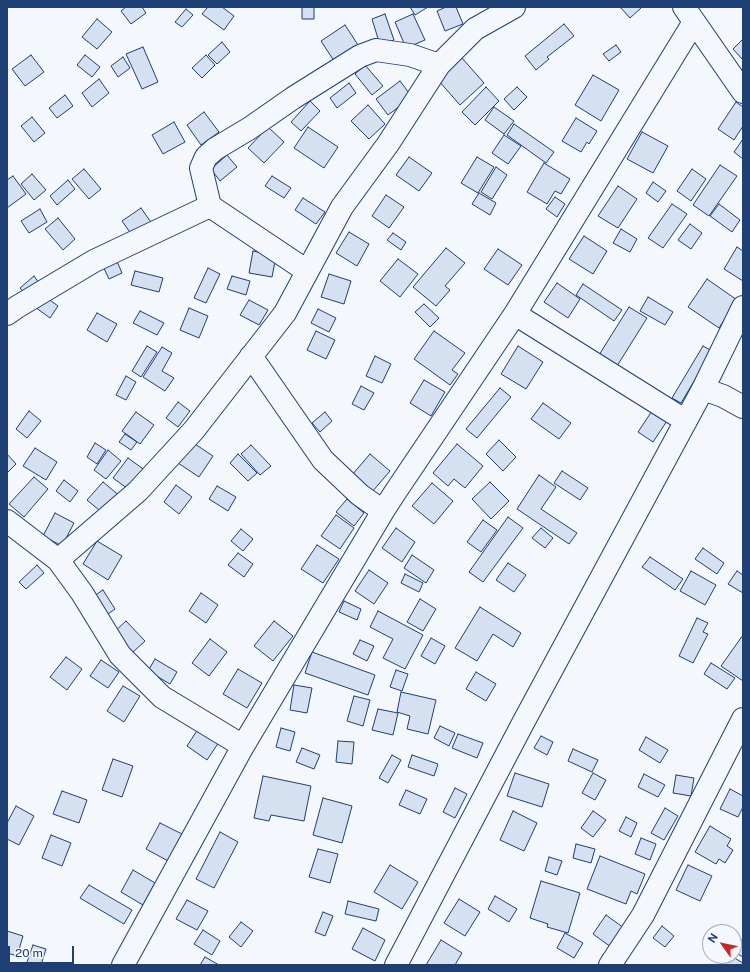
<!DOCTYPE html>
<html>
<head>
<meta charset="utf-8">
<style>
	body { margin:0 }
	#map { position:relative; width:750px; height:972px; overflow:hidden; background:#f4f7fb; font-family:"Public Sans",sans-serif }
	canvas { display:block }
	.frame { position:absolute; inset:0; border:8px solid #1d3f73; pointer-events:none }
	.north { position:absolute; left:702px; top:924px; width:40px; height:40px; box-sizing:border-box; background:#f4f7fb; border:1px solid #9eadc5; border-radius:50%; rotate:303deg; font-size:11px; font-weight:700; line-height:16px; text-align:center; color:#1d3f73 }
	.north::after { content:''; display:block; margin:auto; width:14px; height:18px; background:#c62828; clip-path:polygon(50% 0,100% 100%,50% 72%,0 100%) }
	.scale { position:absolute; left:8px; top:946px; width:66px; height:18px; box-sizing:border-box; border:2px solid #1d3f73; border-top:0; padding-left:5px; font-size:12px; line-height:14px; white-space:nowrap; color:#1d3f73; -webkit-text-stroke:3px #f4f7fb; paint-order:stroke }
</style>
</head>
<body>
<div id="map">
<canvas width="750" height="972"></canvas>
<div class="frame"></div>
<div class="north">N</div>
<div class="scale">20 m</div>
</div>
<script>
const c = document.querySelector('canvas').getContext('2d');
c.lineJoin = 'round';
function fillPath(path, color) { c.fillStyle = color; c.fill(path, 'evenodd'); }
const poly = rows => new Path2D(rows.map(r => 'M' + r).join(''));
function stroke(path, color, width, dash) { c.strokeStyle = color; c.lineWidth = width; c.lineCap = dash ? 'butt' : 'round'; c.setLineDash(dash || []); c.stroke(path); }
const building = poly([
	[126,7,142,7,146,13,131,24,121,11,126,7],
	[208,7,222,7,234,16,224,30,202,14,208,7],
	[302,7,314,7,314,19,302,19,302,7],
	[410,7,428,7,415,15,410,7],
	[446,7,456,7,463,24,445,31,437,11,446,7],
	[620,7,640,7,641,8,630,18,620,7],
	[186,9,193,15,182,27,175,22,186,9],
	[385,14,394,40,380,45,372,19,385,14],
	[413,14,425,40,406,48,395,22,413,14],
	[97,19,112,32,97,49,82,37,97,19],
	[564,24,574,36,547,57,549,59,536,70,525,56,564,24],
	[345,25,360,48,336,64,321,41,345,25],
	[743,39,743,60,733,49,743,39],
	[222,42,230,52,217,64,208,55,222,42],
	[616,45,621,52,609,61,603,54,616,45],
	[143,47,158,82,142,89,126,54,143,47],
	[31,55,44,72,25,86,12,69,31,55],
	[85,55,100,67,92,77,77,65,85,55],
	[206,55,215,65,202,78,192,68,206,55],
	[123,57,130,68,118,77,111,66,123,57],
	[462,58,484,83,460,105,438,80,462,58],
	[365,65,383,86,372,95,355,74,365,65],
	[593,75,619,90,601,121,575,105,593,75],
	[99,79,109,93,92,107,82,93,99,79],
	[400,81,412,97,388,115,376,99,400,81],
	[349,83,356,93,337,108,330,98,349,83],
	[486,87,499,101,475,125,462,112,486,87],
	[517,87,527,97,514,110,504,99,517,87],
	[65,95,73,106,57,118,49,108,65,95],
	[310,101,320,111,301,131,291,122,310,101],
	[736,102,743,107,743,126,734,140,718,129,736,102],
	[368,105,385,124,369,139,351,121,368,105],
	[494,107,514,121,504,134,485,120,494,107],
	[204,112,219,132,201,145,187,125,204,112],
	[32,117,45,133,34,142,21,126,32,117],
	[576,118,597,131,589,144,587,142,581,152,562,141,576,118],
	[174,122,185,142,163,154,152,135,174,122],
	[514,124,554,152,546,163,507,135,514,124],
	[268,127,284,142,264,163,248,148,268,127],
	[308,127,338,147,324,168,294,148,308,127],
	[642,132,668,146,653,173,627,159,642,132],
	[504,135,521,146,508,164,492,153,504,135],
	[743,139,743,159,734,152,743,139],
	[227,155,237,167,220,181,211,169,227,155],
	[409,157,432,173,419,191,396,175,409,157],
	[477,157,494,167,478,193,461,183,477,157],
	[544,163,570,179,561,194,555,191,547,204,527,192,544,163],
	[720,165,737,176,709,216,693,205,720,165],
	[496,167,507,175,492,199,481,192,496,167],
	[84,169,101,189,89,199,72,179,84,169],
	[692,169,706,179,691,201,677,191,692,169],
	[32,174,46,190,34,200,21,184,32,174],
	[13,176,26,194,7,208,7,180,13,176],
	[272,176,291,188,284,198,265,186,272,176],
	[68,180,75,189,57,205,50,196,68,180],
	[653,182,666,191,658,202,646,193,653,182],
	[618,186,637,199,618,228,598,216,618,186],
	[479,193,496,203,490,215,472,204,479,193],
	[386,195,404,207,389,228,372,216,386,195],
	[555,197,565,204,557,217,546,209,555,197],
	[303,198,325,212,316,224,295,210,303,198],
	[672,204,687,214,663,248,648,238,672,204],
	[719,204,740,220,732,232,710,216,719,204],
	[141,208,153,225,134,238,122,221,141,208],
	[40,209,47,222,29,233,21,221,40,209],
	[58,218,75,239,63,250,45,229,58,218],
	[690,224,702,233,691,249,678,240,690,224],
	[621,229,637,239,630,252,613,243,621,229],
	[349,232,369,244,357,266,336,253,349,232],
	[393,233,406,242,401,250,387,240,393,233],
	[584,236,607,251,593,274,569,259,584,236],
	[737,247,743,251,743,281,724,269,737,247],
	[446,248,465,263,445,286,450,290,436,306,413,287,446,248],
	[498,249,522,265,508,285,484,269,498,249],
	[253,251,276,256,272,277,249,273,253,251],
	[113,252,122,273,109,279,99,258,113,252],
	[398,259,418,274,400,297,380,281,398,259],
	[208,268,220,274,206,303,194,298,208,268],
	[135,271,163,278,159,292,131,285,135,271],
	[329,274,351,281,344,304,321,297,329,274],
	[34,276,39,283,25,294,20,288,34,276],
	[232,276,250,281,246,295,227,289,232,276],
	[707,279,737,300,719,328,688,307,707,279],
	[557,283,580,299,568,318,544,302,557,283],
	[583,284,622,310,614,321,576,295,583,284],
	[43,295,58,306,50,318,35,307,43,295],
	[648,297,673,312,665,325,640,311,648,297],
	[249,300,268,310,259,325,240,315,249,300],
	[424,304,439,318,430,327,415,312,424,304],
	[629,307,647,318,617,366,599,355,629,307],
	[189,308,208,316,199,338,180,330,189,308],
	[318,309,336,318,329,332,311,323,318,309],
	[140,311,164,323,157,335,133,323,140,311],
	[97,313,117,324,107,342,87,330,97,313],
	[316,331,335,340,326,359,307,350,316,331],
	[434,331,465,353,452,370,458,374,450,385,414,359,434,331],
	[147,346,157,352,141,377,132,371,147,346],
	[518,346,543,362,526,389,501,374,518,346],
	[703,346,712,351,681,403,672,398,703,346],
	[162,347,172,353,162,371,174,378,165,391,143,377,162,347],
	[375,356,391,364,382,383,366,376,375,356],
	[126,376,136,382,126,400,116,395,126,376],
	[424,380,445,392,431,416,410,403,424,380],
	[361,386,374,393,364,410,352,404,361,386],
	[500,388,511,397,477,438,466,429,500,388],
	[178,402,190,411,178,427,166,418,178,402],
	[543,403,571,423,559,439,531,419,543,403],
	[29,411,41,421,27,438,16,429,29,411],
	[652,411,667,421,653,442,638,432,652,411],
	[136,412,154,425,140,444,122,431,136,412],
	[325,412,332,421,320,432,312,423,325,412],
	[125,434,137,442,131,450,119,442,125,434],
	[189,440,213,456,199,477,175,461,189,440],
	[499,440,516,457,503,471,486,454,499,440],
	[95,443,106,450,97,464,87,457,95,443],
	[457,444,483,466,465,488,454,479,448,486,433,473,457,444],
	[251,445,271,466,260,475,241,454,251,445],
	[35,448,57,462,46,480,23,466,35,448],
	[108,450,121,461,106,479,94,470,108,450],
	[7,454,16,464,7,473,7,454],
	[238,454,257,473,248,481,230,463,238,454],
	[370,454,390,471,372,492,352,475,370,454],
	[128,458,146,471,131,491,113,478,128,458],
	[562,471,588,488,580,500,554,483,562,471],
	[539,475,556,487,541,509,577,533,569,544,517,509,539,475],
	[34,477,48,489,24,517,9,504,34,477],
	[64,480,78,491,70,502,56,491,64,480],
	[103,482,121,497,105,515,87,500,103,482],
	[490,482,509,501,491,519,472,499,490,482],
	[432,483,453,501,434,524,412,506,432,483],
	[176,485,192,497,179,514,164,502,176,485],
	[217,486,236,497,228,511,209,499,217,486],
	[347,499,364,513,354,526,336,512,347,499],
	[55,513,74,523,62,546,43,536,55,513],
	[336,515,354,528,340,549,321,536,336,515],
	[508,517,523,528,483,582,469,572,508,517],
	[483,520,497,530,481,552,467,542,483,520],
	[396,528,415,542,402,562,382,548,396,528],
	[541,528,553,538,545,548,532,538,541,528],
	[241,529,253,539,243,551,231,541,241,529],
	[97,541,122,556,108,580,83,564,97,541],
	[317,545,339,559,323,583,301,569,317,545],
	[703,548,724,563,717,574,695,559,703,548],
	[238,553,253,564,244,577,228,565,238,553],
	[412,555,434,570,426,583,404,568,412,555],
	[650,557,683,579,675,590,642,567,650,557],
	[508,563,526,575,514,592,496,580,508,563],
	[37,565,44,573,26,589,19,582,37,565],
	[369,570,388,583,374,604,355,591,369,570],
	[691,571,716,585,705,605,680,591,691,571],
	[737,571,743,575,743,593,728,584,737,571],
	[405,574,423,583,419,592,401,583,405,574],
	[103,590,115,609,104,617,91,598,103,590],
	[201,593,218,605,206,623,189,611,201,593],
	[420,599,436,609,423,631,407,622,420,599],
	[344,601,361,609,357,620,339,612,344,601],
	[480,607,521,633,513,647,493,634,477,661,455,648,480,607],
	[378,611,423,635,405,669,383,658,393,639,370,627,378,611],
	[697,618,708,623,703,632,708,634,693,663,679,656,697,618],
	[126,621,145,641,132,653,113,633,126,621],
	[274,621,293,636,273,661,254,646,274,621],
	[743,635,743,681,721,666,743,635],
	[431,638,445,646,435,664,421,656,431,638],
	[210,639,227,652,209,676,192,663,210,639],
	[360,640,374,646,367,661,353,654,360,640],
	[312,652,375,675,368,695,305,673,312,652],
	[66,657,82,669,67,690,50,677,66,657],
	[155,659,177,672,170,684,148,671,155,659],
	[101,660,119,672,108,688,90,676,101,660],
	[711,663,735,678,727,689,704,674,711,663],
	[238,669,262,683,247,708,223,694,238,669],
	[396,670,408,674,402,691,390,687,396,670],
	[476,672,496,684,486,701,466,689,476,672],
	[294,685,312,688,307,713,290,710,294,685],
	[123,686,140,696,124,722,107,711,123,686],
	[401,692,436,700,428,734,407,729,410,716,397,712,401,692],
	[354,696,370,700,363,726,347,721,354,696],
	[378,709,398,713,393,735,372,730,378,709],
	[200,726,221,739,207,760,187,746,200,726],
	[440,726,455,733,449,746,434,738,440,726],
	[281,728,295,732,290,751,276,747,281,728],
	[458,734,483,743,477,758,452,748,458,734],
	[541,736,553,742,547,755,534,748,541,736],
	[646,737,668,750,660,763,639,750,646,737],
	[338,741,354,742,352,764,336,762,338,741],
	[302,748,320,755,314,769,296,762,302,748],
	[573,749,598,760,592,772,568,761,573,749],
	[392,755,401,760,388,783,379,778,392,755],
	[412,755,438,764,434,776,408,767,412,755],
	[113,759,133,766,122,797,102,790,113,759],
	[515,773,549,784,542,807,507,796,515,773],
	[593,773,606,780,595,800,582,793,593,773],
	[644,774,665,785,658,797,638,787,644,774],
	[676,775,694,778,691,796,673,793,676,775],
	[263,776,311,786,304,821,271,815,269,821,254,818,263,776],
	[455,788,467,794,455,818,443,812,455,788],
	[730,789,743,796,743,807,738,817,720,809,730,789],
	[406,790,427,799,420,814,399,805,406,790],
	[62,791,87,800,79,823,53,814,62,791],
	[323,798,352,806,342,843,313,835,323,798],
	[16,806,34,816,19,845,7,839,7,823,16,806],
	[665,808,678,816,664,840,651,833,665,808],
	[513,811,537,823,524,851,500,840,513,811],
	[593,811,606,820,593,837,581,828,593,811],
	[626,817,637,823,631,837,619,831,626,817],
	[160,823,184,835,170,862,146,849,160,823],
	[710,826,731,839,727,846,733,850,725,863,719,859,716,864,695,852,710,826],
	[220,832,238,842,214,888,196,879,220,832],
	[51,835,71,843,62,866,42,858,51,835],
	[641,838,656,844,650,860,635,854,641,838],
	[576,844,595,849,591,863,573,858,576,844],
	[318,849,338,854,330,883,309,877,318,849],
	[600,856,645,874,637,894,631,891,626,904,587,889,600,856],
	[549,857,562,861,557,875,545,871,549,857],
	[390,865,418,882,402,909,374,892,390,865],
	[688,865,712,876,700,901,676,890,688,865],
	[133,870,155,883,143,905,121,892,133,870],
	[541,881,580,893,568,933,547,927,548,924,530,918,541,881],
	[89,885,132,910,124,924,80,898,89,885],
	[495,896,517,909,509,922,488,909,495,896],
	[459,899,480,912,465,936,444,923,459,899],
	[187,900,208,911,197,930,176,919,187,900],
	[348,901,379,909,376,921,345,914,348,901],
	[323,912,333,916,325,936,315,932,323,912],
	[606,915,624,928,611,947,593,934,606,915],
	[241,922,253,931,241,947,229,937,241,922],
	[662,926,674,936,665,947,653,938,662,926],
	[363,928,385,940,375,961,352,949,363,928],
	[203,930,220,941,212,955,194,944,203,930],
	[7,931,23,936,17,956,7,953,7,931],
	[565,933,583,943,574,958,557,948,565,933],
	[734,935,743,941,743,957,734,952,734,935],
	[441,940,462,953,455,965,426,965,441,940],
	[33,945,46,949,41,965,26,965,33,945],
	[727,956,731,956,743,963,743,965,722,965,727,956],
	[205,957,219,965,200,965,205,957]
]);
fillPath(building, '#d5e0f0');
stroke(building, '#1d3f73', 1);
const minor = poly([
	[684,7,743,92],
	[307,271,210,206,201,168,206,157,215,149,250,128,293,98,360,56,376,50,410,55,439,65],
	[7,314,17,307,94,261,210,206],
	[515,314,686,421],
	[251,356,323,460,360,495,383,511],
	[703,389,723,396,743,407],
	[7,521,58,560,82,593,120,655,162,697,243,746],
	[58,560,138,491,194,430,285,313,342,207,388,144,439,65,475,29,514,7],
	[123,965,243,746,383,511,396,491,515,314,694,22],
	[396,965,523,723,703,389,743,307],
	[610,965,643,915,743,719]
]);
stroke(minor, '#1d3f73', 24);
stroke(minor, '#f4f7fb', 22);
</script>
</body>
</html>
